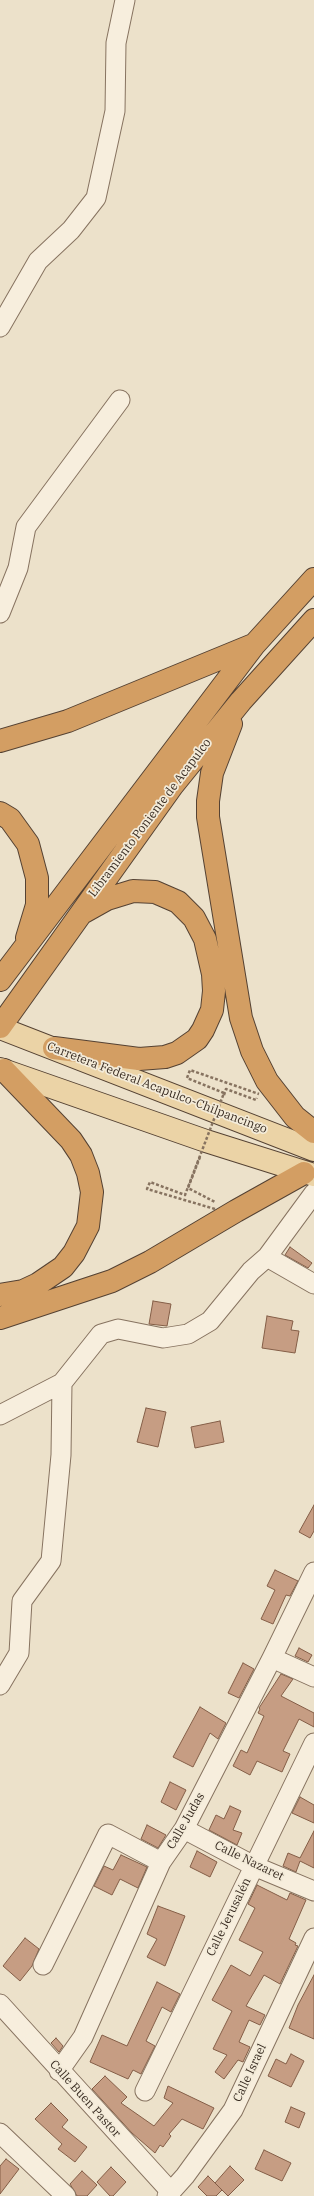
<!DOCTYPE html>
<html>
<head>
<meta charset="utf-8">
<style>
	body { margin:0 }
	canvas { display:block; background:#ece1ca }
</style>
</head>
<body>
<canvas width="314" height="2196"></canvas>
<script>
const c = document.querySelector('canvas').getContext('2d');
c.lineJoin = 'round';
function fillPath(path, color) { c.fillStyle = color; c.fill(path, 'evenodd'); }
const poly = rows => new Path2D(rows.map(r => 'M' + r).join(''));
function stroke(path, color, width, dash) { c.strokeStyle = color; c.lineWidth = width; c.lineCap = dash ? 'butt' : 'round'; c.setLineDash(dash || []); c.stroke(path); }
function label(font, color, halo, rows, align = 'center') {
  c.font = font + ' "IBM Plex Serif",serif'; c.lineWidth = 3.5; c.setLineDash([]); c.textBaseline = 'middle'; c.strokeStyle = halo; c.fillStyle = color; for (const [text, x, y, turn = 0] of rows) {
    c.save(); c.translate(x, y); c.rotate((+turn || 0) * Math.PI / 180); c.textAlign = isNaN(turn) ? turn : align; if (halo) c.strokeText(text, 0, 0); c.fillText(text, 0, 0); c.restore();
  }
}
const building = poly([
	[290,1247,312,1263,308,1268,285,1255,290,1247],
	[153,1301,171,1304,167,1326,149,1324,153,1301],
	[267,1316,293,1321,291,1330,299,1331,295,1353,262,1348,267,1316],
	[146,1408,166,1412,158,1447,137,1442,146,1408],
	[220,1421,224,1442,195,1448,191,1427,220,1421],
	[314,1505,314,1531,310,1538,299,1532,314,1505],
	[275,1570,298,1581,290,1596,286,1595,273,1624,261,1619,275,1590,267,1586,275,1570],
	[299,1648,312,1655,308,1662,295,1656,299,1648],
	[243,1663,254,1669,239,1698,228,1693,243,1663],
	[281,1674,293,1679,281,1696,314,1713,314,1727,299,1719,283,1751,290,1754,282,1772,257,1761,250,1775,233,1766,241,1750,247,1753,264,1716,258,1713,260,1709,259,1708,281,1674],
	[200,1707,226,1723,218,1739,210,1733,193,1767,173,1757,200,1707],
	[170,1782,186,1790,176,1810,161,1802,170,1782],
	[300,1797,314,1805,314,1823,292,1813,300,1797],
	[230,1806,241,1811,233,1830,242,1833,237,1845,209,1830,216,1815,224,1819,230,1806],
	[147,1825,166,1835,158,1848,141,1839,147,1825],
	[314,1831,314,1868,300,1861,296,1872,283,1866,288,1853,300,1858,314,1831],
	[197,1851,217,1862,210,1877,190,1867,197,1851],
	[121,1855,147,1867,138,1888,120,1879,112,1895,94,1886,104,1866,113,1870,121,1855],
	[257,1885,287,1900,290,1893,306,1900,289,1939,296,1943,295,1945,298,1946,280,1984,264,1975,246,2006,265,2015,260,2025,249,2020,239,2042,250,2047,243,2062,238,2060,224,2079,215,2072,227,2055,213,2049,232,2011,212,2000,231,1965,250,1976,263,1952,239,1940,255,1908,248,1904,257,1885],
	[158,1906,185,1916,165,1966,147,1957,157,1939,147,1934,158,1906],
	[25,1938,39,1949,32,1966,20,1981,3,1966,25,1938],
	[314,1975,314,2039,289,2028,298,2005,314,1975],
	[157,1982,180,1994,171,2012,162,2007,146,2041,155,2046,141,2074,133,2070,128,2079,90,2062,102,2035,127,2046,157,1982],
	[56,2038,63,2046,59,2052,51,2043,56,2038],
	[291,2054,304,2061,291,2087,268,2076,276,2059,286,2064,291,2054],
	[105,2076,127,2097,121,2103,154,2126,173,2103,164,2098,168,2086,214,2108,203,2129,182,2119,169,2134,171,2136,163,2147,160,2145,155,2153,132,2133,92,2089,105,2076],
	[51,2103,68,2120,62,2127,87,2147,75,2162,58,2149,62,2144,35,2119,51,2103],
	[291,2107,305,2113,299,2128,285,2122,291,2107],
	[264,2150,291,2163,282,2181,255,2169,264,2150],
	[6,2159,19,2169,0,2194,0,2166,6,2159],
	[230,2166,244,2180,228,2196,215,2183,230,2166],
	[111,2167,126,2182,113,2196,110,2196,97,2182,111,2167],
	[82,2171,97,2185,87,2196,77,2196,70,2184,82,2171],
	[208,2176,222,2190,216,2196,207,2196,198,2187,208,2176]
]);
fillPath(building, '#c69d83');
stroke(building, '#845e47', 1);
const minor = poly([
	[0,327,38,261,71,230,96,198,115,111,116,43,125,0],
	[0,613,18,568,26,527,120,400],
	[267,1257,314,1284],
	[0,1415,62,1383,101,1334,118,1329,163,1338,188,1334,210,1321,251,1271,267,1257,314,1193],
	[272,1658,314,1677],
	[0,1685,19,1653,22,1601,51,1561,61,1455,62,1383],
	[184,1829,254,1866,314,1891],
	[43,1965,108,1834,161,1862],
	[0,2004,171,2192],
	[59,2071,83,2037,161,1862,184,1829,272,1658,314,1572],
	[145,2091,314,1743],
	[0,2133,66,2196],
	[167,2196,185,2176,233,2110,314,1938]
]);
const major = poly([
	[0,1028,314,1150],
	[0,1069,206,1141,314,1175]
]);
const highway = poly([
	[231,724,212,773,208,801,208,817,241,1018,252,1051,267,1081,295,1117,314,1132],
	[0,741,68,721,253,645],
	[0,813,10,819,28,844,37,878,37,905,27,938],
	[0,980,254,645,314,579],
	[0,1027,172,786,241,701,314,620],
	[54,1048,139,1059,165,1057,177,1053,197,1039,203,1030,212,1010,214,991,213,974,205,939,194,918,178,902,155,892,133,891,107,899,82,913],
	[0,1295,23,1291,38,1284,63,1267,74,1253,88,1226,92,1192,88,1173,81,1155,71,1140,4,1070],
	[0,1318,112,1281,150,1262,236,1211,304,1173]
]);
stroke(minor, '#877360', 21);
stroke(major, '#554233', 24);
stroke(highway, '#554233', 24);
stroke(poly([
	[224,1095,226,1089,256,1100,257,1098],
	[200,1157,188,1188,215,1202]
]), '#877360', 2.5, [3, 2]);
stroke(minor, '#f7eedd', 19);
stroke(major, '#ebd3a6', 22);
stroke(highway, '#d39e63', 22);
stroke(poly([
	[215,1209,147,1189,150,1182,185,1195,224,1093,187,1078,190,1070,259,1094]
]), '#877360', 2.5, [3, 2]);
label('12px', '#392c22', '#f3ebd9', [
	["Libramiento Poniente de Acapulco",150,818,-53],
	["Carretera Federal Acapulco-Chilpancingo",157,1088,21],
	["Calle Judas",186,1821,-60],
	["Calle Nazaret",249,1861,26],
	["Calle Jerusalén",229,1917,-64],
	["Calle Israel",250,2073,-65],
	["Calle Buen Pastor",85,2099,48]
]);
</script>
</body>
</html>
